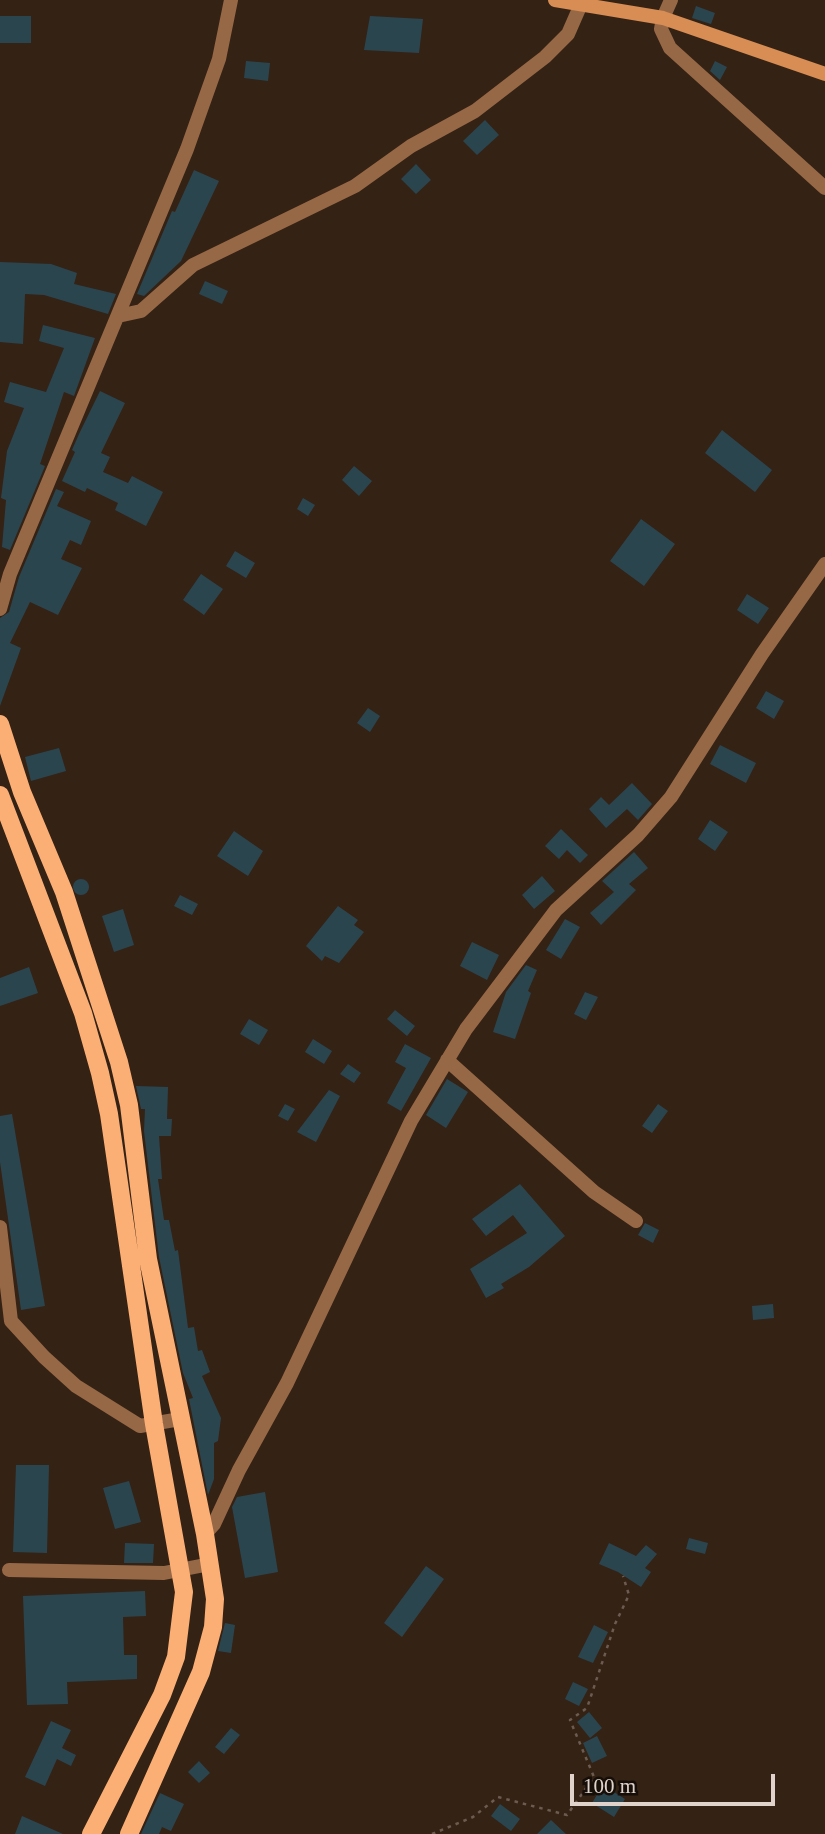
<!DOCTYPE html>
<html>
<head>
<meta charset="utf-8">
<style>
	body { margin:0 }
	#map { position:relative; width:825px; height:1834px; overflow:hidden; background:#342215; font-family:"Times New Roman",serif }
	canvas { display:block }
	.scale { position:absolute; left:570px; top:1774px; width:205px; height:32px; box-sizing:border-box; border:4px solid #e0d3cb; border-top:0; padding-left:9px; font-size:21px; line-height:24px; white-space:nowrap; color:#e0d3cb; -webkit-text-stroke:5px #160e08; paint-order:stroke }
</style>
</head>
<body>
<div id="map">
<canvas width="825" height="1834"></canvas>
<div class="scale">100 m</div>
</div>
<script>
const c = document.querySelector('canvas').getContext('2d');
c.lineJoin = 'round';
function fillPath(path, color) { c.fillStyle = color; c.fill(path, 'evenodd'); }
const poly = rows => new Path2D(rows.map(r => 'M' + r).join(''));
function stroke(path, color, width, dash) { c.strokeStyle = color; c.lineWidth = width; c.lineCap = dash ? 'butt' : 'round'; c.setLineDash(dash || []); c.stroke(path); }
fillPath(poly([
	[696,6,715,13,711,24,692,18],
	[0,16,31,16,31,43,0,43],
	[370,16,423,19,419,53,364,50],
	[246,61,270,63,268,81,244,78],
	[715,61,727,67,720,80,710,71],
	[485,120,499,135,477,155,463,141],
	[416,164,431,180,416,194,401,179],
	[194,170,219,181,181,261,144,296,137,294,172,211,175,212],
	[0,262,51,264,77,273,74,284,116,294,108,314,44,295,25,294,23,344,0,342],
	[205,281,228,291,222,304,199,294],
	[43,325,95,338,74,396,64,392,40,464,45,466,10,550,2,547,6,500,1,498,7,451,24,408,4,402,10,382,46,392,64,348,39,341],
	[100,391,125,403,101,453,110,457,103,472,128,483,132,476,163,492,146,526,115,510,118,503,87,488,85,492,62,481,75,452,72,450,79,434],
	[722,430,772,470,755,492,705,453],
	[354,466,372,481,359,496,342,480],
	[56,489,64,492,57,506,91,521,81,545,70,540,61,559,82,568,58,615,30,602,10,643,21,648,0,706,0,618,9,612,19,577],
	[303,498,315,505,308,516,297,509],
	[641,519,675,544,644,586,610,561],
	[235,551,255,563,246,578,226,566],
	[201,574,223,589,204,615,183,600],
	[747,594,769,608,758,624,737,610],
	[766,691,784,701,774,719,756,708],
	[368,708,380,716,370,732,357,723],
	[720,745,756,763,746,783,710,764],
	[59,748,66,771,31,781,25,757],
	[632,783,652,804,638,820,627,809,606,828,589,809,601,797,609,805],
	[710,820,728,832,715,851,698,839],
	[561,829,588,855,580,863,567,850,559,859,545,846],
	[234,831,263,851,248,876,217,856],
	[634,852,648,868,629,884,636,890,601,925,590,913,614,892,602,881],
	[542,876,555,891,534,909,522,895],
	'73 887a8 8 0 1 1 16 0a8 8 0 1 1-16 0Z',
	[180,895,198,904,192,915,174,906],
	[338,906,358,920,354,925,364,932,339,963,325,956,322,961,306,946],
	[123,909,134,945,114,952,102,916],
	[565,919,580,927,561,959,546,950],
	[472,942,499,955,487,980,460,966],
	[526,965,537,970,528,991,531,993,515,1039,493,1032,506,992],
	[29,967,38,993,0,1006,0,978],
	[585,992,598,997,586,1020,574,1014],
	[395,1010,415,1026,407,1036,387,1019],
	[249,1019,268,1030,259,1045,240,1034],
	[313,1039,332,1051,324,1064,305,1052],
	[405,1044,431,1058,401,1111,387,1103,406,1068,395,1062],
	[348,1064,361,1073,354,1083,340,1074],
	[447,1079,468,1092,446,1128,426,1115],
	[136,1086,168,1087,167,1119,172,1119,171,1136,159,1136,162,1179,158,1179,164,1220,169,1220,175,1251,178,1250,188,1328,194,1327,198,1351,202,1350,210,1372,202,1376,221,1418,218,1441,214,1443,214,1479,208,1495,189,1399,193,1398,183,1373,159,1257,144,1131,145,1109,141,1109],
	[329,1090,340,1096,316,1142,297,1132],
	[285,1104,295,1109,288,1121,278,1116],
	[658,1104,668,1111,652,1133,642,1126],
	[12,1114,45,1306,21,1310,0,1162,0,1116],
	[520,1184,565,1236,529,1267,501,1284,504,1288,486,1298,470,1269,527,1233,513,1215,486,1236,472,1219],
	[645,1223,659,1230,653,1243,638,1235],
	[773,1304,774,1318,753,1320,752,1306],
	[16,1465,49,1465,47,1553,13,1552],
	[129,1481,141,1522,115,1529,103,1488],
	[265,1492,278,1572,245,1578,232,1507,237,1497],
	[689,1538,708,1543,705,1554,686,1549],
	[125,1543,154,1544,153,1563,124,1563],
	[609,1543,636,1556,646,1545,657,1554,645,1568,651,1572,641,1587,618,1572,599,1564],
	[426,1566,444,1579,402,1637,384,1623],
	[145,1591,146,1616,123,1617,124,1655,137,1655,137,1679,67,1682,68,1704,27,1705,23,1596],
	[225,1623,235,1625,231,1653,218,1651],
	[594,1625,608,1632,593,1663,578,1657],
	[573,1682,588,1689,579,1706,565,1699],
	[589,1712,602,1728,590,1738,577,1722],
	[51,1721,71,1730,62,1748,76,1755,71,1766,57,1759,45,1786,25,1777],
	[231,1728,240,1735,224,1754,215,1747],
	[597,1736,607,1756,592,1763,583,1743],
	[199,1761,210,1773,199,1783,188,1772],
	[603,1785,625,1799,614,1817,592,1803],
	[160,1793,184,1804,171,1831,162,1827,159,1834,141,1834],
	[500,1804,520,1819,511,1831,491,1816],
	[22,1816,63,1834,15,1834],
	[551,1820,566,1834,537,1834]
]), '#2b454f');
stroke(poly([
	[432,1834,473,1817,498,1797,567,1815,594,1777,570,1720,587,1708,615,1624,629,1595,623,1576]
]), '#6c5b50', 2.5, [3.5, 5]);
stroke(poly([
	[671,0,663,18,661,29,670,48,825,188],
	[118,316,141,311,193,265,355,186,411,146,475,111,545,57,568,34,582,2],
	[0,609,10,574,187,149,219,59,231,0],
	[447,1060,594,1192,636,1221],
	[0,1227,11,1321,44,1357,76,1386,140,1426,180,1419],
	[205,1534,214,1524,239,1470,287,1383,411,1121,466,1029,556,910,638,835,671,797,762,654,825,564],
	[9,1570,164,1573,210,1564]
]), '#976846', 14);
stroke(poly([
	[555,0,663,18,825,74]
]), '#d78d53', 14);
stroke(poly([
	[0,724,22,792,64,892,119,1062,129,1105,148,1259,205,1534,215,1599,213,1627,201,1672,129,1834],
	[0,795,83,1013,100,1073,109,1114,154,1424,184,1592,176,1657,162,1695,91,1834]
]), '#fcaf75', 18);
</script>
</body>
</html>
